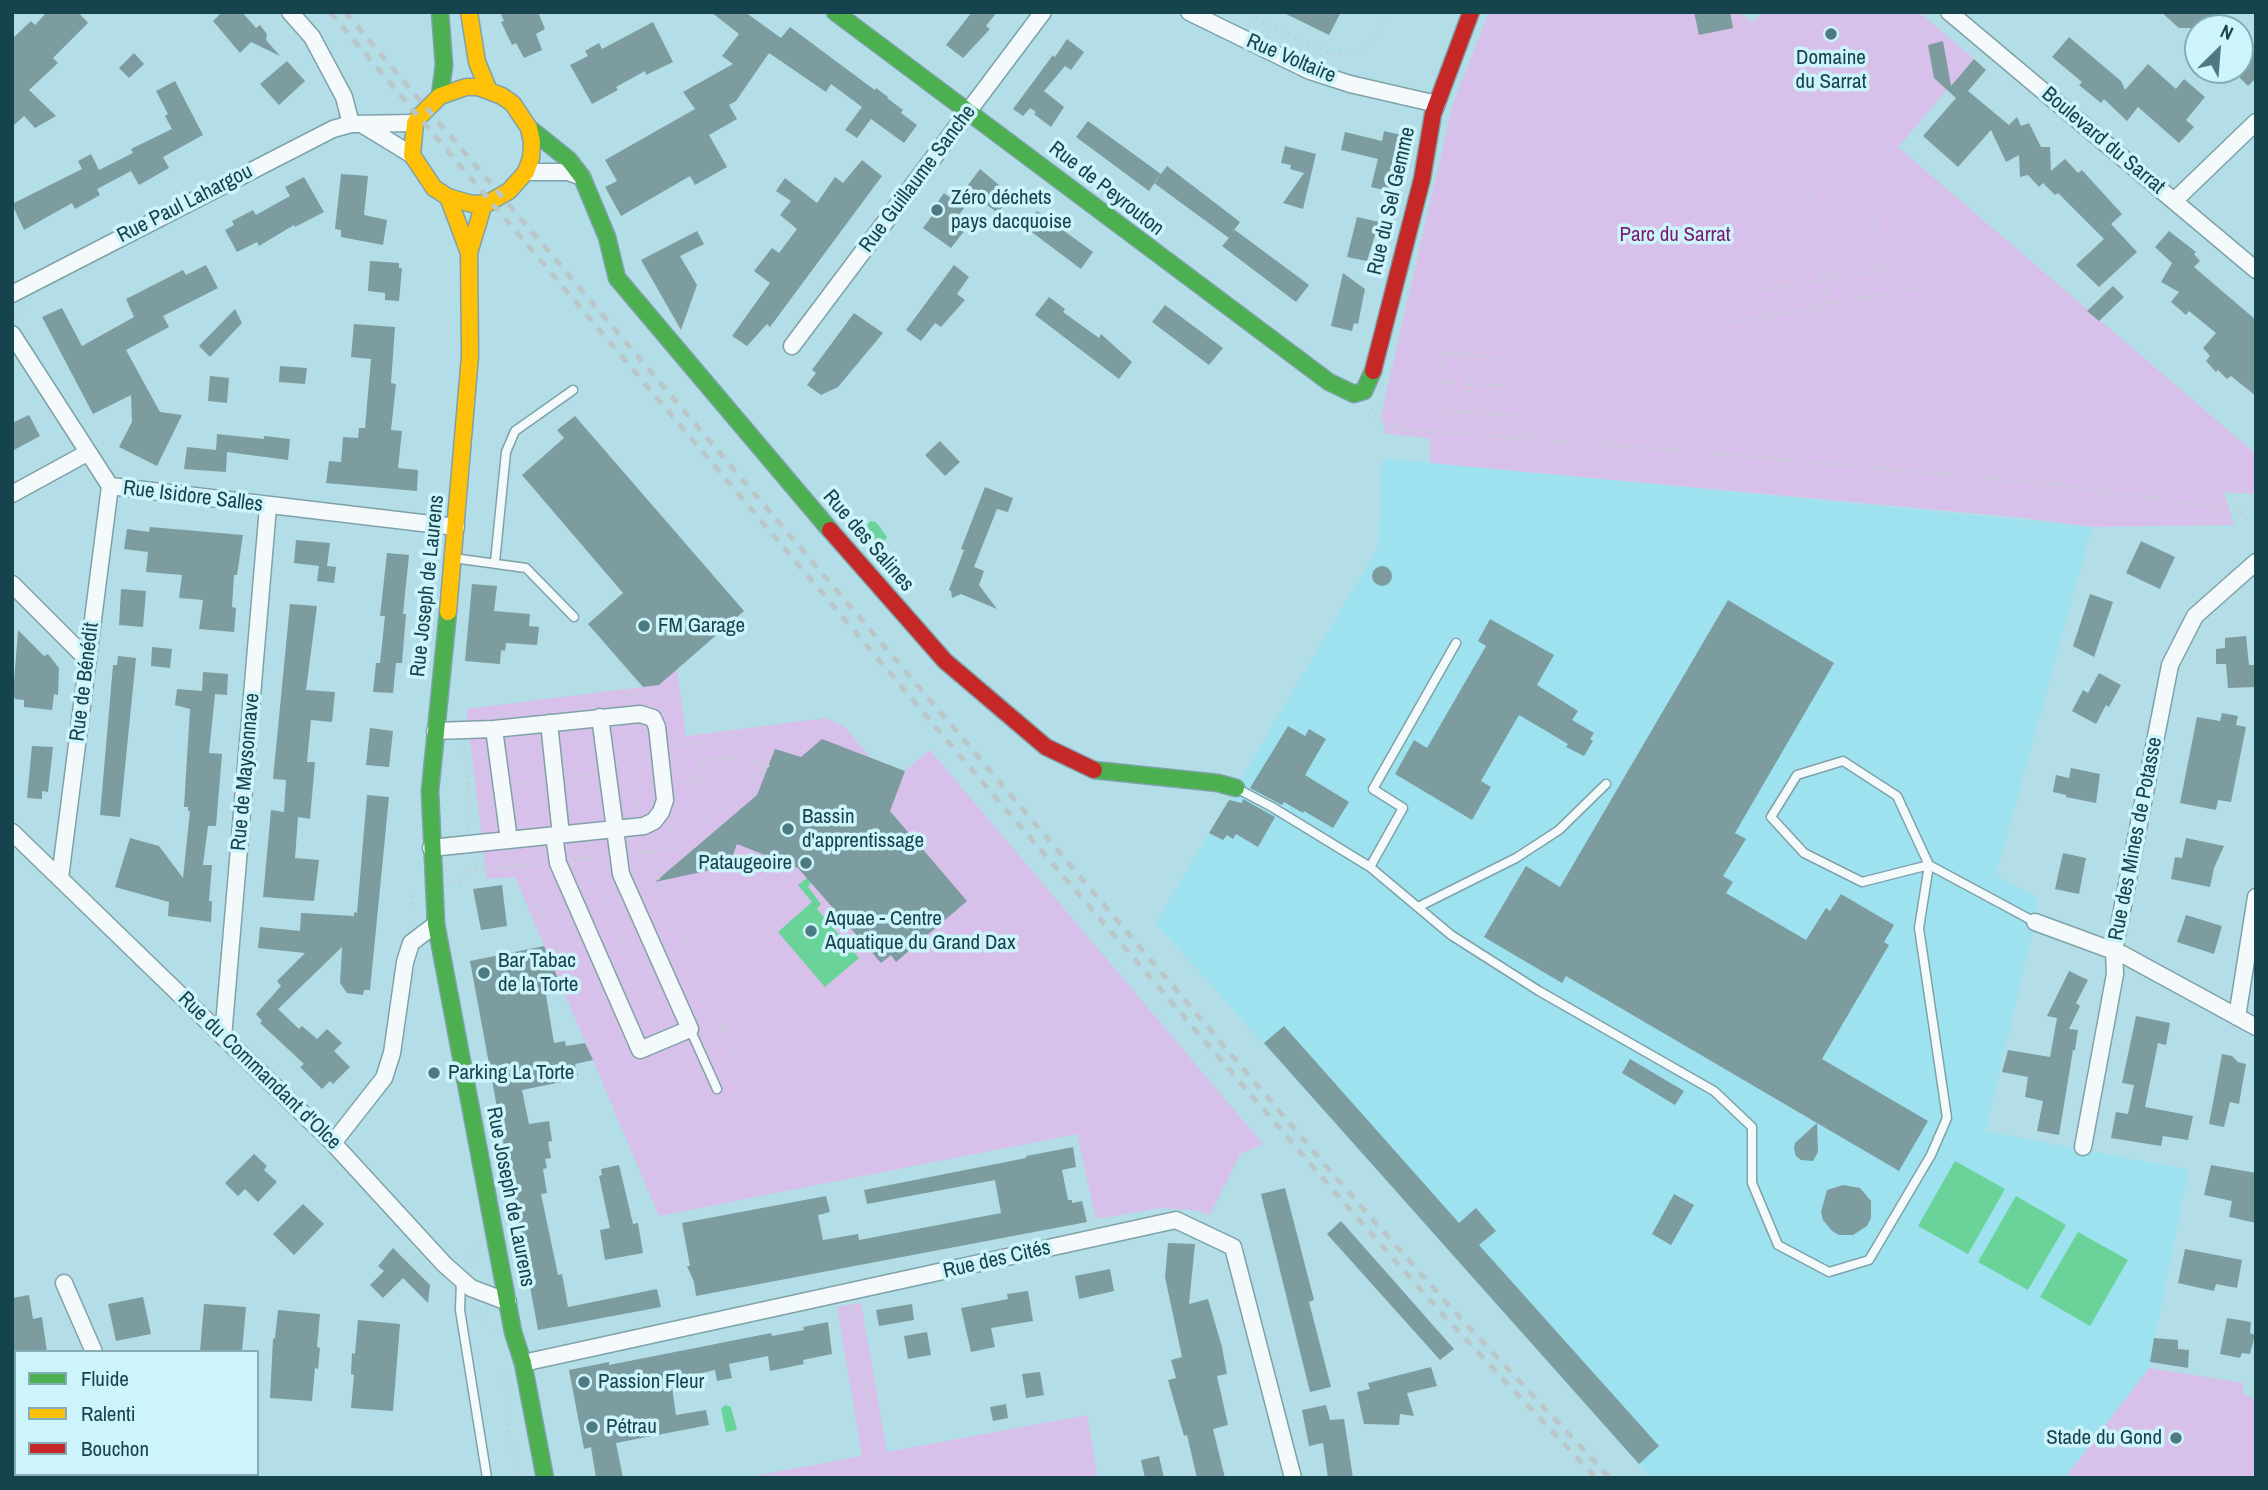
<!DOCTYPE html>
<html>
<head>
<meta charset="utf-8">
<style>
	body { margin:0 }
	#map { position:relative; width:2268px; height:1490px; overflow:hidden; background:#b3dee7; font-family:"Archivo Narrow",sans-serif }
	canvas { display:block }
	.frame { position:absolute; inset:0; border:14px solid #16444c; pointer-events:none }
	.legend { position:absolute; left:14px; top:1350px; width:245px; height:126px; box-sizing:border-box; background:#cdf3fb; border:2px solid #84adb5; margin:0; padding:9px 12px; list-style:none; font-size:21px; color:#16444c }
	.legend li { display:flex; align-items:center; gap:14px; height:35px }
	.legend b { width:35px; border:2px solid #84adb5 }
	.north { position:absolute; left:2184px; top:14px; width:70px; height:70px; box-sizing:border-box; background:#cdf3fb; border:2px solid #84adb5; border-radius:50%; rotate:25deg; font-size:19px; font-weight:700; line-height:28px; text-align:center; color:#16444c }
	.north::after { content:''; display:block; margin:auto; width:24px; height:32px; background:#4d7a82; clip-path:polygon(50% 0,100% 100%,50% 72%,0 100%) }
</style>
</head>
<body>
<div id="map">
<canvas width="2268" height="1490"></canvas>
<div class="frame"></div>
<ul class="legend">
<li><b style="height:9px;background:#4caf50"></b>Fluide</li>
<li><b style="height:9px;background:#ffc107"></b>Ralenti</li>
<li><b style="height:9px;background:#c62828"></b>Bouchon</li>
</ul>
<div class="north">N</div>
</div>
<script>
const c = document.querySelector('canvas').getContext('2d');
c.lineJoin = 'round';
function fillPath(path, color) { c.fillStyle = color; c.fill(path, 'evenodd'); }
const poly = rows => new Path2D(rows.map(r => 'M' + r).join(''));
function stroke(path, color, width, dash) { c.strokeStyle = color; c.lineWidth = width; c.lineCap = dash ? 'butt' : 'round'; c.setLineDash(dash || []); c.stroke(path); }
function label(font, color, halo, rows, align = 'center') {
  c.font = font + ' "Archivo Narrow",sans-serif'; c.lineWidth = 7; c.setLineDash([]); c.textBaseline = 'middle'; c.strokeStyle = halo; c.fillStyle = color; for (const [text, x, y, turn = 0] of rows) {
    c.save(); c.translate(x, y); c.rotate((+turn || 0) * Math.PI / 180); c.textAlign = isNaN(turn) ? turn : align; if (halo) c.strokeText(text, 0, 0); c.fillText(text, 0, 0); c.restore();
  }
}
fillPath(poly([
	[1383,458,2092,527,1996,875,2038,898,2032,934,1986,1131,2189,1170,2149,1368,2065,1478,1651,1478,1156,923,1378,547]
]), '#9ee2f0');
fillPath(poly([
	[1489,12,1740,12,1753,23,1762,12,1919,12,1974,59,1898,147,2256,454,2256,488,2253,494,2224,492,2234,525,2092,527,2015,517,1430,463,1430,438,1386,434,1381,415,1453,104],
	[677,669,686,736,826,718,844,726,871,758,905,771,930,750,1263,1144,1240,1154,1210,1215,1194,1210,1160,1208,1096,1219,1077,1134,659,1216,515,877,487,879,466,709,659,685],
	[861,1303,887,1452,1087,1415,1098,1478,743,1478,862,1456,837,1307],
	[2149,1368,2244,1383,2242,1393,2256,1399,2256,1478,2065,1478]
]), '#d7c0e9');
fillPath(poly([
	[870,521,876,522,887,537,883,543,877,544,866,528],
	[807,878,811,883,808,887,821,904,817,909,859,958,825,987,778,932,812,902,798,885],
	[1955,1161,2005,1189,1968,1254,1918,1226],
	[2016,1196,2066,1225,2028,1290,1978,1262],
	[2078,1232,2128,1260,2090,1326,2040,1297],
	[725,1405,731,1407,737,1430,726,1432,721,1409]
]), '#69d399');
fillPath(poly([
	[47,12,78,12,88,23,53,58,58,63,29,90,56,116,35,128,24,116,12,127,12,39,31,21,35,25],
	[222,12,242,12,256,28,260,25,267,34,266,40,280,56,251,42,240,53,213,21],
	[500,12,538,12,545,29,536,34,542,50,524,58,516,43,512,45,501,22,504,21],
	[711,12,745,12,781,38,790,27,872,88,875,90,876,88,888,97,887,98,903,110,901,113,917,125,904,143,871,119,857,138,845,130,862,107,831,84,826,92,769,53,736,101,729,105,737,119,709,135,727,167,695,185,690,176,621,216,605,187,617,181,605,160,695,109,683,92,733,64,722,56,739,34],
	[972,12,997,12,986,26,990,29,963,58,946,45],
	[1282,12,1341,12,1329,35],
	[1694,12,1730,12,1733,28,1699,35],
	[2161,12,2215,12,2233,28,2179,28],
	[653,22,673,62,646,75,645,71,616,87,618,90,592,104,570,65,588,56,585,51,599,43,602,49],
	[2240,32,2256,48,2256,78,2248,86,2240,78],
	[2069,37,2121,81,2125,90,2148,64,2176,89,2184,79,2205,97,2186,120,2194,127,2179,143,2138,107,2127,121,2104,99,2101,103,2079,85,2082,82,2052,57],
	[1067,39,1084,52,1071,70,1065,66,1044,91,1064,107,1051,127,1034,114,1036,112,1030,108,1023,116,1013,109,1053,55,1055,57],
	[1943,41,1951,86,1974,59,1986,70,1968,91,2009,125,2017,117,2021,126,2029,123,2041,147,2050,147,2051,171,2065,159,2078,173,2082,170,2122,214,2111,224,2137,252,2099,287,2076,265,2104,239,2058,193,2055,195,2043,183,2039,187,2028,175,2020,177,2019,155,2006,162,1991,130,1958,167,1923,136,1956,98,1934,78,1928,45],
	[134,53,144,64,129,78,119,68],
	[287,61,305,81,279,105,260,84],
	[175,81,203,135,163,157,169,168,139,185,131,171,97,189,100,195,75,209,72,203,24,230,12,204,82,169,78,161,91,154,99,170,133,153,131,149,172,129,165,116,168,114,156,91],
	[1088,121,1161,174,1149,191,1076,137],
	[1384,131,1401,135,1388,191,1371,187,1378,159,1341,150,1345,132,1382,141],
	[1285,146,1316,154,1303,209,1283,203,1304,173,1290,169,1291,165,1281,163],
	[862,160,882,176,770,327,767,324,747,346,732,336,770,283,754,271,772,248,779,253,797,229,780,215,791,201,776,191,785,178,817,203,835,177,843,183],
	[1167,166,1240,222,1232,233,1235,230,1309,285,1296,302,1222,246,1229,238,1154,183],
	[980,169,1011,195,998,213,965,189],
	[341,174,368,176,364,215,387,220,383,245,341,237,341,230,335,229],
	[304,177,324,212,295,227,294,225,259,246,257,242,237,252,225,230,234,225,232,221,253,210,256,215,290,196,285,187],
	[944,193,964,208,954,222,965,230,951,248,923,228,935,212,932,210],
	[1037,211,1093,252,1081,269,1025,227],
	[1357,217,1379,222,1367,261,1347,257],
	[697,231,704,244,680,256,697,285,681,330,641,260],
	[2169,231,2196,252,2194,254,2200,261,2194,267,2256,320,2256,396,2231,376,2227,379,2218,370,2216,372,2206,361,2210,356,2203,348,2216,333,2189,311,2186,315,2171,302,2179,292,2161,282,2172,263,2155,247],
	[370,261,399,263,399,268,402,268,399,301,385,300,385,293,368,291],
	[206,265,218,288,163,316,169,327,126,350,160,412,182,415,157,466,119,447,132,422,131,395,93,414,42,317,62,308,82,346,134,317,126,299,183,270,186,275],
	[954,265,969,277,957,294,965,300,941,327,935,323,921,341,906,330],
	[1343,273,1365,289,1358,324,1354,323,1352,331,1331,326],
	[2113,286,2124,297,2099,321,2087,311],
	[1049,297,1065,309,1063,312,1099,338,1101,334,1132,362,1119,379,1035,315],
	[1165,305,1223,348,1209,365,1152,322],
	[235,309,242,323,210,357,199,346],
	[854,313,883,333,838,387,821,395,807,385,816,373,812,370],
	[354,324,395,327,391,383,396,384,391,430,402,431,398,468,418,470,417,491,326,483,329,461,341,462,343,437,358,438,359,428,365,428,371,359,351,357],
	[280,366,307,368,305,384,279,382],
	[210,376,229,378,227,403,208,401],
	[29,415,40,436,12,451,12,423],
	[575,416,744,611,659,685,643,687,588,624,623,593,522,475,564,438,557,430],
	[217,434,264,439,264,436,290,439,288,460,227,452,226,472,184,469,187,447,216,450],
	[940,441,960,462,945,476,925,455],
	[985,487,1013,498,1008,512,997,509,974,567,984,571,979,585,997,609,961,594,952,598,951,591,949,590,964,550,961,549],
	[150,527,243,535,237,575,234,575,232,607,236,608,234,632,199,629,203,600,179,598,182,575,146,572,148,552,124,549,127,529,149,532],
	[296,540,330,543,327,566,336,567,334,583,317,581,319,566,294,563],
	[2141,541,2175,557,2160,589,2126,573],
	[387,553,409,555,403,614,406,614,402,663,396,663,393,693,373,692,376,663,380,663,385,616,380,616],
	'1372 576a10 10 0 1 1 20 0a10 10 0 1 1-20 0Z',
	[472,584,497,586,494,611,530,614,529,626,539,627,537,645,506,643,505,651,501,650,500,664,465,661],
	[121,589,146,591,143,627,119,625],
	[2090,594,2113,602,2094,657,2073,646],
	[1728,600,1834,663,1735,833,1746,839,1723,876,1733,882,1726,893,1806,940,1826,908,1830,911,1841,894,1894,925,1884,942,1889,945,1822,1059,1928,1121,1899,1171,1566,976,1562,983,1484,937,1526,866,1560,887],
	[290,604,317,606,306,690,335,692,332,722,311,720,307,762,315,762,310,819,298,817,295,858,319,860,314,901,263,897,271,810,284,812,286,780,273,779],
	[1490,619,1554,655,1537,685,1578,711,1572,720,1594,733,1590,739,1593,741,1584,756,1566,747,1568,744,1519,715,1481,781,1491,787,1472,820,1395,774,1414,740,1427,748,1486,646,1478,641],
	[18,630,44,656,48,654,59,668,58,695,54,694,52,710,24,707,24,700,15,699,13,695],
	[2246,636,2249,665,2256,665,2256,687,2228,688,2226,664,2216,664,2216,649,2225,648,2225,638],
	[152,647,172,649,170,668,151,666],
	[118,656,136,658,120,817,100,815,113,665,117,665],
	[203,672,228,674,227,695,215,694,209,753,222,754,216,826,208,826,203,865,212,865,209,901,212,901,211,922,168,916,169,902,115,887,130,838,159,846,183,878,190,811,188,811,188,807,184,807,190,709,175,705,177,689,202,691],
	[2099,673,2121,685,2109,707,2106,705,2096,724,2072,711,2083,690,2088,693],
	[2222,713,2238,716,2236,725,2246,727,2231,802,2218,800,2216,810,2180,803,2197,717,2220,721],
	[1288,726,1305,736,1309,729,1326,739,1305,775,1349,802,1333,828,1304,811,1303,813,1284,802,1282,805,1250,788],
	[370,728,393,731,389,767,366,765],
	[822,739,905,771,890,811,967,901,896,962,891,955,881,963,798,868,737,844,729,866,655,882,757,795,775,749,801,757],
	[32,746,53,747,48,792,42,791,42,799,27,798],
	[2071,768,2100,774,2096,803,2066,797,2066,795,2053,792,2056,775,2069,778],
	[367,795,389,797,370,990,364,990,363,995,347,993,340,983,342,947,278,1009,299,1029,302,1026,317,1039,327,1029,342,1043,334,1051,350,1067,333,1084,330,1081,322,1089,300,1067,304,1064,260,1023,262,1021,256,1014,281,986,277,981,305,953,258,948,260,927,300,931,301,913,354,916,354,912,357,913],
	[1243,799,1275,817,1258,847,1236,834,1233,839,1227,835,1223,840,1209,833,1229,800,1242,803],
	[2186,838,2224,846,2214,868,2210,887,2171,879,2175,857,2182,858],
	[2063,853,2086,858,2079,894,2055,889],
	[502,885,507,926,481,930,473,889],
	[2186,915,2222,926,2214,954,2177,942],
	[544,946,560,983,545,989,554,1043,565,1041,566,1046,585,1043,593,1060,575,1064,578,1076,572,1077,572,1080,522,1090,529,1124,549,1121,552,1141,548,1142,551,1158,545,1159,547,1168,543,1169,547,1193,541,1194,558,1275,562,1274,568,1307,657,1289,661,1307,538,1330,470,961],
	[2069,971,2088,980,2076,1003,2080,1006,2069,1029,2078,1030,2075,1050,2073,1050,2059,1135,2037,1131,2043,1101,2025,1097,2028,1077,2002,1072,2008,1050,2050,1057,2057,1018,2047,1016],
	[2136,1016,2170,1023,2166,1045,2158,1043,2145,1107,2193,1116,2188,1140,2163,1136,2161,1146,2111,1138,2116,1112,2128,1114,2134,1085,2122,1083],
	[1284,1026,1459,1223,1476,1208,1496,1231,1479,1245,1659,1446,1639,1464,1264,1043],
	[2222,1054,2232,1056,2238,1062,2246,1064,2239,1104,2230,1102,2224,1127,2209,1124],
	[1630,1059,1684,1091,1675,1105,1622,1073],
	[1817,1123,1818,1152,1813,1161,1801,1160,1796,1156,1794,1149,1795,1143],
	[1073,1147,1076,1167,1062,1170,1068,1200,1072,1200,1072,1203,1082,1201,1087,1222,696,1296,694,1282,687,1266,690,1266,682,1223,826,1196,830,1212,818,1215,823,1240,858,1234,859,1240,1001,1213,995,1180,867,1204,864,1190,1026,1158,1026,1156],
	[254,1154,267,1166,264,1170,277,1182,258,1202,245,1189,238,1196,225,1183],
	[619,1165,633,1224,638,1223,643,1253,605,1260,600,1230,610,1228,599,1176,602,1175,601,1169],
	[2211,1165,2256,1173,2256,1223,2229,1217,2232,1201,2204,1195],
	[1843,1185,1860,1188,1871,1201,1871,1218,1867,1226,1853,1235,1839,1235,1832,1231,1823,1220,1821,1212,1827,1190],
	[1285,1188,1314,1300,1309,1302,1331,1387,1310,1392,1261,1194],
	[1674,1194,1694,1205,1671,1245,1652,1234],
	[303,1204,324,1224,294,1255,273,1234],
	[1341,1221,1454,1349,1440,1360,1327,1234],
	[1168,1243,1195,1244,1189,1304,1208,1299,1222,1347,1227,1374,1217,1376,1228,1425,1213,1429,1225,1478,1197,1478,1187,1435,1184,1436,1168,1380,1176,1378,1171,1360,1182,1357,1165,1277],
	[393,1248,430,1285,428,1303,403,1278,383,1298,370,1285,384,1271,378,1266],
	[2185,1249,2242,1260,2237,1288,2216,1284,2214,1291,2178,1283],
	[1110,1269,1114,1291,1079,1299,1075,1276],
	[1028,1291,1033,1321,991,1328,995,1347,971,1352,961,1308,1008,1299,1007,1294],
	[29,1295,33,1319,42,1317,47,1352,12,1352,12,1298],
	[143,1297,151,1334,116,1341,108,1304],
	[204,1304,246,1307,242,1352,200,1352],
	[912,1304,914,1320,879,1326,876,1310],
	[278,1310,320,1314,317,1347,320,1348,318,1369,315,1368,312,1401,270,1398,273,1339,275,1338],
	[2227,1318,2251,1322,2250,1333,2255,1335,2250,1354,2242,1353,2240,1358,2220,1354],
	[358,1320,400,1324,393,1411,351,1408,354,1375,351,1374,352,1353,355,1354],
	[828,1322,832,1354,803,1360,804,1364,770,1371,768,1356,729,1364,732,1378,717,1381,715,1370,671,1380,676,1415,706,1410,709,1425,616,1443,623,1478,596,1478,591,1447,584,1449,569,1370,609,1362,609,1365,771,1333,772,1336,804,1330,803,1327],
	[927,1332,931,1355,908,1359,904,1336],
	[2154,1338,2178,1340,2178,1349,2189,1350,2188,1368,2150,1362],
	[1431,1367,1437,1386,1407,1393,1414,1416,1400,1414,1399,1425,1364,1424,1357,1392,1370,1389,1368,1383],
	[1040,1372,1044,1395,1026,1398,1022,1374],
	[1006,1404,1008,1418,993,1421,990,1407],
	[1326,1405,1330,1420,1344,1419,1353,1478,1328,1478,1323,1443,1309,1446,1302,1410],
	[1159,1456,1164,1478,1145,1478,1141,1460]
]), '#7c9ca0');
const lane = poly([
	[453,558,526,568,574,617],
	[495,562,506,452,515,431,573,390],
	[1236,788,1272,807,1370,867,1403,808,1373,789,1456,643],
	[1370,867,1451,935,1539,991,1714,1091,1752,1127,1752,1183,1778,1245,1829,1272,1869,1260,1931,1155,1947,1118,1919,928,1929,865,1862,882,1804,853,1771,817,1797,775,1843,761,1897,796,1929,865,2035,922],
	[1418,907,1516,858,1559,830,1606,784],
	[690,1029,717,1089],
	[461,1280,460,1310,487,1478]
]);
const street = poly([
	[290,12,312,37,344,97,351,124],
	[1189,12,1310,71,1350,84,1437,104],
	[1949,12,2256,270],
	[363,125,412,155],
	[526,172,568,172,582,177],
	[2174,201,2256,122],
	[12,294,333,129,351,124,415,123],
	[12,334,110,486,456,527],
	[792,346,1043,12],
	[12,494,87,453],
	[12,584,88,660],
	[549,723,561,835],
	[494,729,509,840],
	[12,832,333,1143,444,1264,471,1288,508,1302],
	[554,835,558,863,640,1050,690,1029,621,874,600,717],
	[431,848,644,826,654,821,661,812,665,800,657,727,653,718,640,714,494,729,435,731],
	[60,878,110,486],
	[2035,922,2122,954,2256,1027],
	[2237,1017,2256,897],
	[223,1037,268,507],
	[333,1143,384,1078,392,1053,405,962,411,943,436,924],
	[2083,1147,2115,974,2114,951,2170,665,2195,616,2256,562],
	[64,1283,94,1352],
	[523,1363,1176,1220,1233,1247,1293,1478],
	[95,1478,96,1474]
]);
const fast = poly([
	[440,12,444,65,440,96],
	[835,12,1329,382,1354,394,1364,391,1373,371],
	[529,128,569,160,582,177,607,237,617,278,830,530],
	[448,612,430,791,436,924,513,1332,523,1363,545,1478],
	[1094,770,1218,783,1236,788]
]);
const slow = poly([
	[469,12,477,62,489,91],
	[466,87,478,87,502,96,513,104,529,128,532,142,531,158,526,172,509,191,488,203,472,204,448,197,434,188,412,155,415,123,419,117,440,96,466,87],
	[448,197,469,253],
	[448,612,470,356,469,253,484,203]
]);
const jam = poly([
	[1373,371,1422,179,1433,114,1471,12],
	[830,530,945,661,1046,747,1094,770]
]);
stroke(lane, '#7fa2a8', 11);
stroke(street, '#7fa2a8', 19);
stroke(fast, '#7fa2a8', 19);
stroke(slow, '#7fa2a8', 19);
stroke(jam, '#7fa2a8', 19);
stroke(poly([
	[1244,12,1328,53,1345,55,1364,48,1376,34,1387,12],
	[1807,184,1836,348],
	[1740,293,1883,269,1870,193],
	[14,317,23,313,25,306],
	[1733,323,1915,288],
	[1442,353,1500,358,1498,414,1439,412,1442,353],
	[1440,382,1499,386],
	[1371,409,1384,424,1404,429,1697,452,2062,485,2240,511,2256,526],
	[1469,413,1472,356],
	[1498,414,1530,416,1528,440],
	[618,697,638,694,658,700],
	[628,730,638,809],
	[675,745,699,742,705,780,678,783],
	[464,748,471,813,468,827],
	[572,776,593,773],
	[517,783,537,780],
	[672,830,666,840,674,848,768,766,741,756,702,760],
	[647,852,724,1029,708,1037],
	[636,855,664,848,669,843],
	[587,858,657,1024],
	[575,860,587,858,601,862],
	[522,866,607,1064],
	[476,870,543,864],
	[452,882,461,882,464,871,476,870,475,858],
	[411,889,411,905,413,909],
	[724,1029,745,1076],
	[472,1262,471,1253,476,1244],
	[851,1309,883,1478],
	[478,1311,492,1332],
	[503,1375,507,1405,506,1414,517,1478]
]), '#c1d0d3', 3.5, [2, 5]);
stroke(lane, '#f4fafb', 8);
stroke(street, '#f4fafb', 16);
stroke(fast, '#4caf50', 16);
stroke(slow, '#ffc107', 16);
stroke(jam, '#c62828', 16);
stroke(poly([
	[330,12,979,778,1331,1188,1444,1316,1596,1478],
	[345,12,1337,1179,1451,1308,1610,1478]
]), '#bac7c9', 5, [9, 9]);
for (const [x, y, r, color] of [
	[1831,34,7,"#4d7a82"],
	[937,210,7,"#4d7a82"],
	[644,626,7,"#4d7a82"],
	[788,829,7,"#4d7a82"],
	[806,863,7,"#4d7a82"],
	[811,931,7,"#4d7a82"],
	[484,973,7,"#4d7a82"],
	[434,1073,7,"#4d7a82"],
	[584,1382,7,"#4d7a82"],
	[592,1427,7,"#4d7a82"],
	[2176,1438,7,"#4d7a82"]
]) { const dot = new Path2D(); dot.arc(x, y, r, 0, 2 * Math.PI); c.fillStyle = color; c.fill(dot); stroke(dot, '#cdf3fb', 2.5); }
label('21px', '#16444c', '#cdf3fb', [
	["Domaine",1831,58,"center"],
	["du Sarrat",1831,82,"center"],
	["Zéro déchets",951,198],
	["pays dacquoise",951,222],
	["FM Garage",658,626],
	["Bassin",802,817],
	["d'apprentissage",802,841],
	["Pataugeoire",792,863,"right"],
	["Aquae - Centre",825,919],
	["Aquatique du Grand Dax",825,943],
	["Bar Tabac",498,961],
	["de la Torte",498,985],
	["Parking La Torte",448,1073],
	["Passion Fleur",598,1382],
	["Pétrau",606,1427],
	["Stade du Gond",2162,1438,"right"]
], 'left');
label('21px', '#16444c', '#cdf3fb', [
	["Rue Voltaire",1291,59,23],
	["Boulevard du Sarrat",2103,141,40],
	["Rue Guillaume Sanche",918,179,-53],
	["Rue de Peyrouton",1106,189,38],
	["Rue du Sel Gemme",1392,201,-77],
	["Rue Paul Lahargou",185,204,-27],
	["Rue Isidore Salles",193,497,7],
	["Rue des Salines",868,541,49],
	["Rue Joseph de Laurens",428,586,-84],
	["Rue de Bénédit",85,682,-83],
	["Rue de Maysonnave",246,772,-85],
	["Rue des Mines de Potasse",2136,839,-79],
	["Rue du Commandant d'Olce",259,1071,44],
	["Rue Joseph de Laurens",510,1197,79],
	["Rue des Cités",997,1260,-13]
]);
label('21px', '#791c72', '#cdf3fb', [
	["Parc du Sarrat",1675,235]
]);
</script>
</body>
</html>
